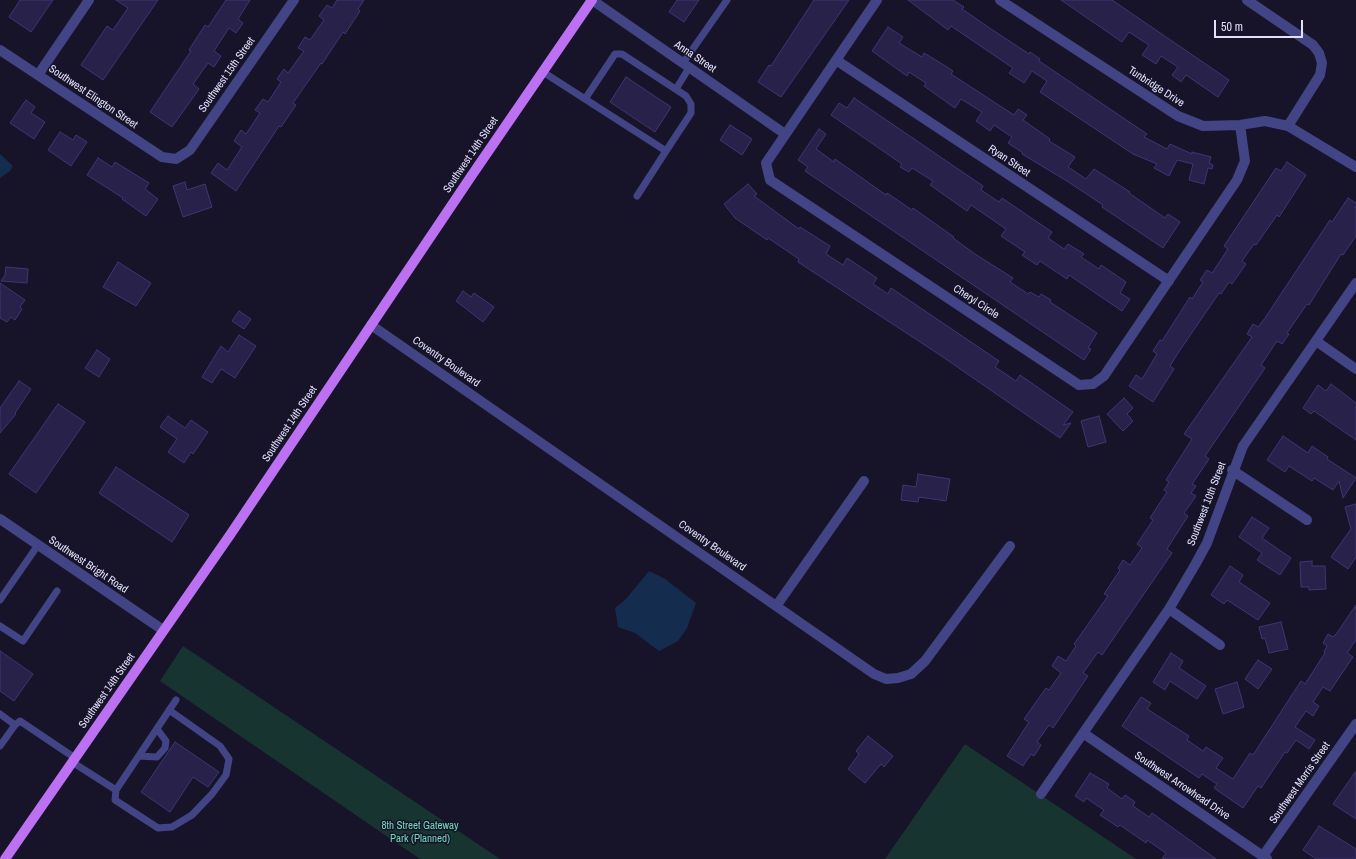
<!DOCTYPE html>
<html>
<head>
<meta charset="utf-8">
<style>
	body { margin:0 }
	#map { position:relative; width:1356px; height:859px; overflow:hidden; background:#17142a; font-family:"Archivo Narrow",sans-serif }
	canvas { display:block }
	.scale { position:absolute; left:1214px; top:20px; width:89px; height:18px; box-sizing:border-box; border:2px solid #e2e0fc; border-top:0; padding-left:5px; font-size:12px; line-height:14px; white-space:nowrap; color:#e2e0fc; -webkit-text-stroke:3px #17142a; paint-order:stroke }
</style>
</head>
<body>
<div id="map">
<canvas width="1356" height="859"></canvas>
<div class="scale">50 m</div>
</div>
<script>
const c = document.querySelector('canvas').getContext('2d');
c.lineJoin = 'round';
function fillPath(path, color) { c.fillStyle = color; c.fill(path, 'evenodd'); }
const poly = rows => new Path2D(rows.map(r => 'M' + r).join(''));
function stroke(path, color, width, dash) { c.strokeStyle = color; c.lineWidth = width; c.lineCap = dash ? 'butt' : 'round'; c.setLineDash(dash || []); c.stroke(path); }
function label(font, color, halo, rows, align = 'center') {
  c.font = font + ' "Archivo Narrow",sans-serif'; c.lineWidth = 3; c.setLineDash([]); c.textBaseline = 'middle'; c.strokeStyle = halo; c.fillStyle = color; for (const [text, x, y, turn = 0] of rows) {
    c.save(); c.translate(x, y); c.rotate((+turn || 0) * Math.PI / 180); c.textAlign = isNaN(turn) ? turn : align; if (halo) c.strokeText(text, 0, 0); c.fillText(text, 0, 0); c.restore();
  }
}
fillPath(poly([
	[183,646,500,859,420,859,160,681],
	[965,744,1136,859,885,859]
]), '#173431');
fillPath(poly([
	[0,154,13,166,10,171,0,178],
	[649,571,665,579,696,603,687,628,678,641,659,651,635,633,618,627,615,608,626,599]
]), '#142d4e');
const building = poly([
	[20,0,53,0,31,32,9,17,20,0],
	[116,0,158,0,103,80,81,65,107,26,113,30,128,8,116,0],
	[226,0,250,0,238,19,243,23,236,33,229,28,214,51,221,56,214,67,208,63,193,84,199,89,172,127,150,112,191,51,189,50,205,25,208,27,226,0],
	[337,0,364,0,358,9,360,11,345,34,343,32,322,64,321,63,293,103,296,105,281,127,279,126,236,191,211,173,218,163,227,170,242,147,234,141,241,130,246,134,260,113,255,110,263,99,268,102,281,82,277,79,284,69,288,73,304,51,298,48,305,37,310,40,324,20,319,16,327,5,332,8,337,0],
	[677,0,699,0,684,22,669,12,677,0],
	[814,0,849,0,781,97,758,82,769,65,771,66,814,0],
	[908,0,953,0,964,7,962,9,991,29,1029,54,1030,52,1040,59,1039,61,1147,134,1144,137,1167,149,1170,144,1192,154,1192,152,1211,157,1209,163,1213,165,1212,169,1208,168,1204,184,1189,180,1193,164,1177,160,1169,176,1154,168,1157,164,1133,154,1040,92,1047,81,1032,71,1024,83,1009,73,1013,68,951,26,948,30,908,0],
	[1061,0,1112,0,1229,80,1218,97,1186,75,1181,82,1172,75,1178,67,1161,56,1156,64,1142,55,1149,45,1129,32,1122,42,1061,0],
	[888,27,903,37,899,43,922,57,924,53,939,62,953,71,951,74,1014,115,1018,109,1027,115,1023,120,1050,139,1049,141,1075,157,1068,167,1086,179,1094,169,1130,192,1129,193,1165,218,1168,214,1180,222,1163,248,1102,207,1103,205,1067,181,1022,154,1023,153,1008,143,1012,137,994,125,990,131,976,121,982,112,961,99,955,108,924,86,926,83,909,72,907,76,872,51,888,27],
	[626,77,671,107,655,132,610,102,626,77],
	[854,98,983,186,981,190,999,202,1002,198,1052,232,1048,238,1064,249,1068,244,1084,254,1081,257,1099,269,1101,265,1126,282,1120,293,1130,299,1122,311,1069,275,1067,279,1040,261,1037,265,1022,255,1025,252,1001,236,1006,229,971,205,967,211,930,185,933,181,912,168,909,172,900,167,902,164,831,115,839,103,847,108,854,98],
	[26,100,35,107,31,113,45,122,34,139,10,123,26,100],
	[730,125,752,139,742,155,720,140,730,125],
	[819,129,826,134,816,149,834,162,835,159,886,195,887,193,912,210,913,208,954,237,953,238,975,254,1013,278,1010,282,1028,294,1030,292,1039,297,1041,294,1051,300,1050,302,1097,333,1088,348,1091,349,1084,360,805,171,808,167,798,160,819,129],
	[60,132,73,140,76,135,87,142,71,166,48,150,60,132],
	[98,158,112,167,115,162,149,183,145,189,158,199,146,216,122,199,123,198,87,175,98,158],
	[1287,162,1306,175,1279,217,1277,215,1256,245,1254,244,1242,261,1246,264,1232,284,1229,282,1221,294,1219,293,1178,353,1170,366,1174,369,1153,402,1129,386,1136,375,1142,379,1157,354,1153,351,1160,340,1162,341,1190,297,1192,299,1203,282,1200,280,1207,270,1212,273,1228,249,1224,246,1276,168,1281,171,1287,162],
	[185,182,187,190,205,184,212,207,183,217,173,186,185,182],
	[748,184,757,194,754,196,799,229,800,227,830,246,826,254,843,265,847,258,877,278,873,284,888,294,891,288,999,361,995,367,1016,381,1020,375,1073,412,1063,425,1071,423,1060,438,940,355,798,262,799,259,768,238,767,240,735,218,724,204,748,184],
	[1348,198,1356,203,1356,236,1343,255,1341,254,1309,305,1307,304,1287,333,1289,334,1282,344,1277,341,1261,365,1265,368,1205,456,1209,459,1192,484,1196,486,1191,493,1196,496,1184,513,1188,516,1167,549,1172,553,1102,655,1098,652,1083,673,1088,676,1053,728,1049,725,1037,742,1041,745,1034,756,1031,754,1023,766,1007,756,1029,722,1024,719,1046,688,1049,690,1061,673,1052,666,1058,656,1066,661,1076,646,1074,644,1108,596,1104,594,1120,570,1118,568,1123,560,1130,565,1142,548,1137,544,1153,520,1150,518,1167,492,1164,490,1169,482,1166,480,1192,439,1184,434,1252,337,1247,334,1253,324,1258,327,1265,318,1330,220,1332,222,1348,198],
	[118,262,151,283,136,306,103,287,118,262],
	[6,267,28,269,27,283,1,281,5,275,6,267],
	[0,283,25,300,20,307,22,309,15,320,11,317,7,322,0,318,0,283],
	[463,291,471,297,474,293,494,307,483,322,456,301,463,291],
	[239,311,251,319,244,329,232,321,239,311],
	[239,335,256,346,235,378,221,369,212,383,202,377,221,346,228,352,239,335],
	[97,350,110,359,99,377,85,368,97,350],
	[19,381,31,389,15,413,16,414,0,433,0,408,19,381],
	[1331,384,1356,403,1356,440,1314,411,1311,414,1303,408,1318,385,1326,391,1331,384],
	[1124,398,1133,408,1127,414,1133,421,1123,431,1107,414,1124,398],
	[58,404,85,422,36,493,9,474,58,404],
	[168,416,185,428,191,420,208,432,193,454,191,452,184,463,168,452,177,439,160,427,168,416],
	[1099,416,1106,442,1088,447,1081,421,1099,416],
	[1283,436,1308,453,1312,446,1328,457,1327,459,1356,478,1343,498,1339,481,1333,490,1314,478,1312,481,1289,466,1285,472,1267,460,1283,436],
	[116,467,189,515,172,542,99,493,116,467],
	[918,474,950,479,946,501,919,497,918,502,901,500,903,485,916,487,918,474],
	[1356,504,1356,557,1348,569,1331,557,1351,529,1345,507,1356,504],
	[1252,517,1269,528,1262,538,1291,558,1280,575,1257,560,1262,553,1239,537,1252,517],
	[1312,561,1312,566,1325,566,1326,589,1309,590,1309,587,1301,587,1300,562,1312,561],
	[1230,566,1243,575,1239,582,1270,603,1258,620,1227,600,1224,604,1211,595,1230,566],
	[1356,605,1356,640,1347,653,1353,657,1330,691,1323,687,1313,702,1319,706,1313,716,1306,711,1295,727,1315,740,1309,749,1296,740,1287,753,1285,752,1261,788,1258,786,1243,808,1214,788,1217,784,1202,774,1199,778,1122,726,1141,697,1151,703,1147,709,1189,736,1187,740,1203,751,1206,747,1223,758,1216,768,1233,779,1250,753,1253,755,1301,681,1305,684,1325,653,1324,652,1327,646,1323,643,1328,634,1333,637,1337,633,1356,605],
	[1281,622,1288,649,1269,653,1265,638,1262,639,1259,627,1281,622],
	[0,651,33,674,14,701,0,691,0,651],
	[1171,653,1183,661,1179,668,1206,686,1197,699,1170,681,1165,690,1153,682,1171,653],
	[1258,660,1272,669,1258,689,1245,679,1258,660],
	[1237,682,1244,707,1223,714,1215,689,1237,682],
	[868,736,893,756,884,767,881,764,865,783,848,769,859,754,856,751,868,736],
	[175,742,219,772,208,787,193,777,170,812,141,792,175,742],
	[1356,771,1356,819,1333,804,1356,771],
	[1090,773,1109,784,1107,788,1122,799,1125,795,1135,802,1133,806,1149,817,1152,813,1216,859,1162,859,1166,853,1147,840,1146,843,1120,825,1118,827,1100,815,1104,810,1086,798,1084,802,1075,796,1090,773],
	[1319,826,1356,849,1356,859,1316,859,1303,850,1319,826]
]);
fillPath(building, '#28214a');
stroke(building, '#3f3674', 1);
stroke(poly([
	[683,63,727,0],
	[543,72,585,99,666,151,691,113,691,104,686,96,622,54,615,54,585,99],
	[676,89,689,68],
	[637,196,666,151],
	[0,600,38,545],
	[0,626,23,641,57,591],
	[0,714,15,725],
	[0,746,15,725,20,721,75,758],
	[139,756,157,757,165,748,166,741,157,729],
	[72,762,116,790,115,800,158,828,172,827,192,815,212,794,226,775,229,759,220,746,169,710],
	[116,790,176,700]
]), '#434485', 7);
stroke(poly([
	[592,0,785,134],
	[877,0,766,163,770,180,1079,385,1093,384,1104,376,1237,180,1245,161,1240,125],
	[1000,0,1178,116,1203,126,1240,125,1265,121,1288,126,1356,167],
	[1247,0,1313,45,1319,53,1322,63,1320,75,1288,126],
	[0,50,162,157,176,159,190,150,294,0],
	[836,60,1169,281],
	[38,75,89,0],
	[371,325,874,674,886,679,898,678,911,674,925,661,1010,546],
	[1316,341,1356,369],
	[1232,470,1307,520],
	[0,519,163,630],
	[777,605,864,481],
	[1169,609,1220,645],
	[1083,733,1267,859],
	[1041,794,1169,609,1195,565,1207,543,1243,446,1356,283],
	[1263,856,1356,724]
]), '#434485', 10);
stroke(poly([
	[5,859,230,535,472,175,592,0]
]), '#bb71f2', 10);
label('11px', '#e2e0fc', '#17142a', [
	["Anna Street",695,57,34],
	["Southwest 15th Street",227,75,-55],
	["Tunbridge Drive",1156,87,33],
	["Southwest Elington Street",93,97,34],
	["Southwest 14th Street",471,155,-56],
	["Ryan Street",1009,161,34],
	["Cheryl Circle",976,302,33],
	["Coventry Boulevard",446,362,35],
	["Southwest 14th Street",290,424,-56],
	["Southwest 10th Street",1207,504,-69],
	["Coventry Boulevard",712,546,35],
	["Southwest Bright Road",88,565,34],
	["Southwest 14th Street",107,691,-55],
	["Southwest Morris Street",1300,783,-55],
	["Southwest Arrowhead Drive",1182,786,34]
]);
label('11px', '#71d7b9', '#17142a', [
	["8th Street Gateway",420,826],
	["Park (Planned)",420,839]
]);
</script>
</body>
</html>
